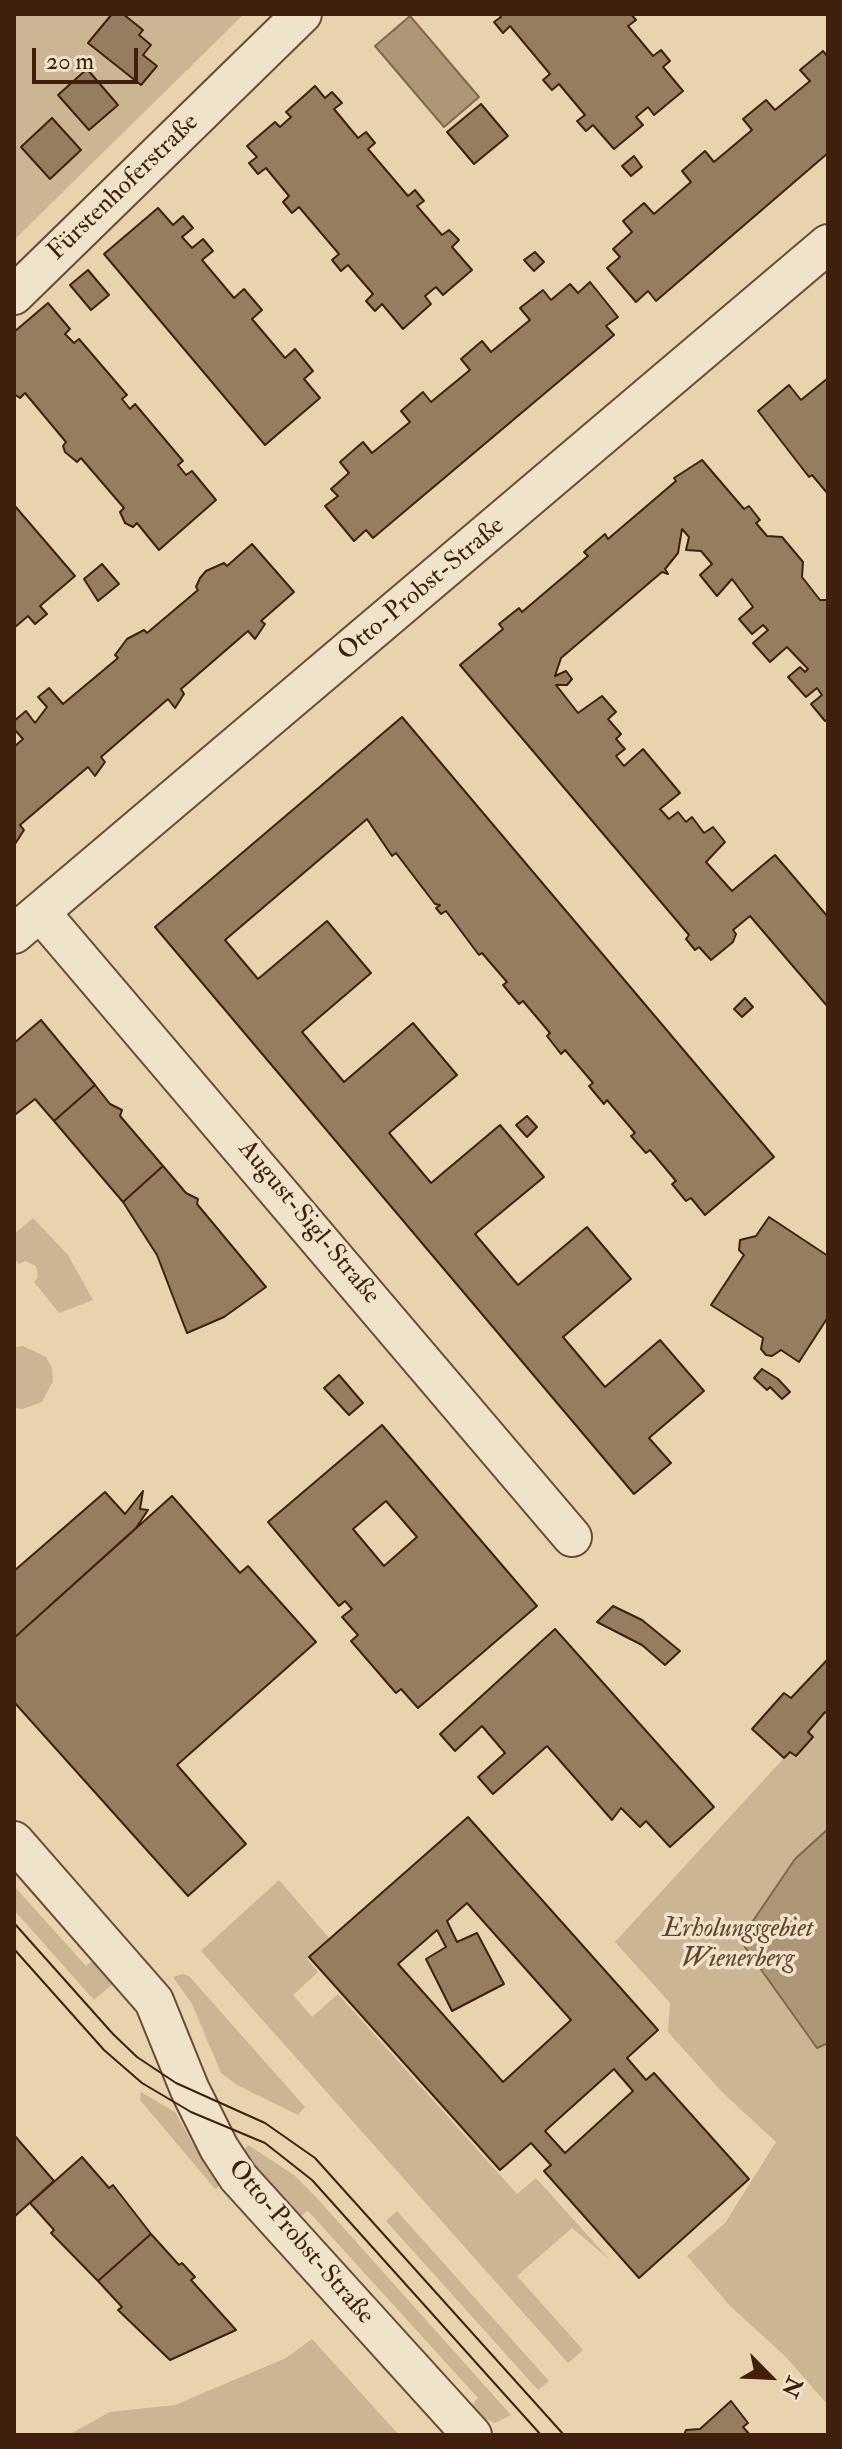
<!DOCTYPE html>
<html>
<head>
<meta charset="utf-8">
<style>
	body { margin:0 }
	#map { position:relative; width:842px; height:2449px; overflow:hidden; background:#e7d4ad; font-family:"IM FELL Double Pica",serif }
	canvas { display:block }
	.frame { position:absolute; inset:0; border:16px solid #411f0d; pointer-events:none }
	.north { position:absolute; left:730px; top:2337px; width:80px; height:80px; -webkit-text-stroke:6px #efe3ca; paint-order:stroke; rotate:114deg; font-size:22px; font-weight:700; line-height:32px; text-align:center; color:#411f0d }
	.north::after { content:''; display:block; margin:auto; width:28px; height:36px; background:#411f0d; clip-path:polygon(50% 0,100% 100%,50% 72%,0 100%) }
	.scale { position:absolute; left:32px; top:48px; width:106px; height:36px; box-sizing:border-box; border:4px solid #411f0d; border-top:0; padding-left:10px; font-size:24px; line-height:28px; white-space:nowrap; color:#411f0d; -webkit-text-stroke:6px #efe3ca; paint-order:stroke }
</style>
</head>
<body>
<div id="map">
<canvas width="842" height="2449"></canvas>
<div class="frame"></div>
<div class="north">N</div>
<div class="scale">20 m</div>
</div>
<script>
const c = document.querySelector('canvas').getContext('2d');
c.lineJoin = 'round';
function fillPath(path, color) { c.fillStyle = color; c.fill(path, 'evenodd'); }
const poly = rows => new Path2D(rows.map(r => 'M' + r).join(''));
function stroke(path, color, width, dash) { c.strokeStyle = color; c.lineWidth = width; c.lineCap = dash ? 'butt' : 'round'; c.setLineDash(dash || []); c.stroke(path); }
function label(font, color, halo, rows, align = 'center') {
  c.font = font + ' "IM FELL Double Pica",serif'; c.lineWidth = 7; c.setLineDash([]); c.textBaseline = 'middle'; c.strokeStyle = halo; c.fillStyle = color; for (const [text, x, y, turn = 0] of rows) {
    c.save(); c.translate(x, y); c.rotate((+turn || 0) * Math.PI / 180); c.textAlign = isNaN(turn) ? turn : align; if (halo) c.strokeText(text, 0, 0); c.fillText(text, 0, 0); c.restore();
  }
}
fillPath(poly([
	[14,14,244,14,14,240],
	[33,1218,68,1255,93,1300,59,1313,34,1282,38,1277,36,1266,25,1261,19,1264,14,1258,14,1234],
	[23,1346,46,1357,52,1368,53,1381,42,1402,22,1409,14,1408,14,1347],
	[825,1712,828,1714,828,2405,785,2356,730,2306,687,2256,725,2223,776,2142,722,2092,668,2032,670,2003,615,1942,784,1758,790,1752,796,1756,813,1737,808,1732],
	[279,1880,330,1939,307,1959,318,1972,293,1995,312,2017,338,1994,517,2194,536,2178,610,2260,572,2228,517,2276,583,2350,568,2363,201,1951],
	[14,1886,86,1966,91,1962,99,1964,115,1982,94,2000,14,1910],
	[182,1974,189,1976,305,2107,298,2115,237,2085,221,2073,192,2004,173,1977],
	[141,2092,175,2112,197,2151,222,2181,216,2190,140,2100],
	[248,2145,294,2175,316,2197,511,2415,495,2423,479,2416,472,2405,478,2398,308,2211,301,2216,242,2153],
	[397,2211,549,2381,538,2390,386,2221],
	[312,2339,399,2435,68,2435,110,2412,175,2405,286,2358]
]), '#cbb592');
const water = poly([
	[410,16,479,97,444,127,375,46,410,16],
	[828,1829,828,2043,817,2048,740,1940,795,1859,828,1829]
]);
fillPath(water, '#af9677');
stroke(water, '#83664d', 2);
const building = poly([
	[112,14,123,14,143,30,139,35,151,45,143,55,157,66,141,85,88,43,112,14],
	[499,14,631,14,636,20,628,26,653,56,661,50,670,61,663,67,683,91,654,115,648,107,636,117,643,125,614,149,593,125,586,131,577,121,585,115,559,84,552,90,543,80,550,74,510,26,503,33,494,22,501,17,499,14],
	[823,51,828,57,828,153,656,301,648,291,636,302,607,268,620,257,613,249,632,232,623,221,644,203,654,214,691,182,682,171,705,151,714,162,752,130,743,119,766,100,775,110,810,81,800,70,823,51],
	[87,69,118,105,89,130,58,95,87,69],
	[315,86,325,98,332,92,342,103,334,109,358,138,366,132,375,143,368,149,408,196,415,190,424,201,417,206,442,235,449,230,459,240,452,247,472,270,443,295,436,287,425,296,431,304,403,329,382,304,375,311,366,301,373,294,348,265,341,271,332,260,339,254,299,207,292,213,283,202,289,196,266,168,258,174,249,163,257,157,247,146,275,122,280,127,291,117,286,112,315,86],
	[481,104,508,136,474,164,447,132,481,104],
	[52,118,81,150,50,179,21,147,52,118],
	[634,156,642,167,631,176,622,166,634,156],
	[158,208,173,225,183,216,193,228,182,237,192,248,203,239,213,251,202,260,234,298,244,289,262,310,252,319,285,358,295,349,313,371,304,379,320,398,265,445,104,254,158,208],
	[535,252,544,262,534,271,524,260,535,252],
	[88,270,109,295,91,310,70,285,88,270],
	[590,282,618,317,606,326,614,335,373,538,366,530,354,541,325,506,338,496,331,489,349,473,340,462,363,442,372,453,410,422,401,411,423,392,431,402,470,370,461,359,482,341,491,352,530,320,520,308,543,290,551,300,570,284,578,293,590,282],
	[48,303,70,329,65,334,74,343,79,339,127,395,122,399,130,409,135,404,183,461,178,465,186,475,192,471,216,500,159,550,137,523,133,527,125,523,120,512,124,508,81,458,77,462,65,452,63,446,66,442,25,393,20,398,14,394,14,332,48,303],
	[828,378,828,494,812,475,809,477,758,411,789,385,801,400,828,378],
	[702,460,744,509,749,506,760,520,756,523,767,536,782,537,803,562,802,577,820,600,828,600,828,719,825,721,811,704,822,695,817,688,806,697,788,677,800,667,805,672,808,669,787,647,770,662,753,643,768,630,763,625,752,634,739,619,753,607,732,579,717,596,700,575,712,564,701,551,686,550,689,537,682,529,678,553,665,569,668,574,662,572,561,658,555,676,566,671,572,679,567,685,556,685,578,713,602,696,616,712,608,719,621,734,616,739,625,749,616,756,624,766,643,749,680,793,660,809,669,819,678,812,686,822,692,817,704,833,713,827,725,842,706,862,732,891,775,855,828,917,828,1007,750,916,733,930,736,934,733,942,711,960,699,947,695,950,686,939,689,935,460,665,503,629,499,624,519,608,522,612,588,556,584,552,605,534,608,539,676,481,674,478,702,460],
	[14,505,75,576,40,606,47,614,35,624,28,616,14,628,14,505],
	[252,544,294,592,261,621,265,624,255,639,248,631,181,689,184,694,175,708,168,699,101,757,105,762,95,776,88,767,20,825,24,830,15,844,14,747,23,739,14,729,14,721,26,711,35,723,47,707,38,697,49,688,63,704,118,658,115,655,127,639,144,630,147,633,198,590,196,587,200,578,206,571,224,563,227,566,252,544],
	[102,564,119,584,98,601,84,579,102,564],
	[402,717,774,1157,705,1215,691,1198,686,1201,672,1184,676,1181,650,1150,646,1153,631,1136,635,1133,607,1100,604,1104,589,1086,593,1083,565,1050,561,1054,547,1036,550,1033,523,1001,519,1004,503,985,507,982,482,953,479,955,446,911,441,914,436,908,440,905,435,904,396,853,392,856,367,819,225,940,258,979,327,921,371,973,302,1032,344,1082,413,1023,457,1075,389,1133,431,1183,500,1125,544,1177,475,1234,518,1285,587,1227,631,1279,563,1337,605,1387,660,1340,704,1391,649,1438,671,1463,634,1494,155,927,402,717],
	[745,998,753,1007,742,1017,734,1009,745,998],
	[41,1020,95,1085,54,1121,35,1099,16,1114,14,1112,14,1043,41,1020],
	[95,1085,110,1104,122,1110,120,1116,163,1166,123,1202,54,1121,95,1085],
	[527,1116,537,1127,527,1137,516,1125,527,1116],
	[163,1166,186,1193,198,1199,197,1204,266,1287,224,1317,187,1333,157,1255,123,1202,163,1166],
	[769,1217,828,1256,828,1317,799,1362,781,1350,772,1356,766,1355,761,1349,763,1338,711,1305,744,1255,739,1250,740,1240,756,1236,769,1217],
	[762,1369,778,1379,790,1392,782,1399,770,1387,767,1390,754,1378,762,1369],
	[339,1375,363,1403,349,1415,324,1388,339,1375],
	[382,1425,537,1606,418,1708,401,1689,396,1693,351,1641,358,1635,342,1617,352,1609,345,1601,339,1606,268,1522,382,1425],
	[386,1501,417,1537,384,1566,353,1529,386,1501],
	[143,1491,140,1509,148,1510,136,1528,14,1638,14,1571,105,1492,125,1514,143,1491],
	[172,1496,240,1573,248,1566,316,1642,177,1765,246,1844,188,1896,14,1702,14,1638,172,1496],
	[613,1606,642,1620,680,1651,665,1665,642,1645,597,1622,613,1606],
	[555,1629,714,1807,670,1847,646,1821,640,1827,621,1808,612,1820,547,1746,493,1794,478,1777,505,1753,482,1726,455,1751,440,1734,555,1629],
	[828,1659,828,1714,825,1712,808,1732,813,1737,796,1756,790,1752,784,1758,752,1729,784,1693,791,1698,828,1659],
	[468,1817,658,2030,627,2058,646,2080,654,2073,749,2179,639,2278,544,2171,551,2165,531,2143,500,2170,309,1957,468,1817],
	[467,1903,571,2020,503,2082,398,1964,437,1930,446,1947,426,1959,452,2011,504,1984,477,1933,457,1942,447,1921,467,1903],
	[614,2069,633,2091,565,2153,545,2131,614,2069],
	[14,2135,54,2181,14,2217,14,2135],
	[82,2157,109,2188,113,2185,151,2234,98,2281,51,2233,54,2230,30,2203,82,2157],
	[151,2234,179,2265,182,2263,195,2277,191,2280,236,2330,170,2360,118,2310,122,2307,98,2281,151,2234],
	[731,2401,748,2423,743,2427,750,2435,684,2435,686,2430,700,2429,731,2401]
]);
fillPath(building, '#977d60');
stroke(building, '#411f0d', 2);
const street = poly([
	[14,295,302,14],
	[40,912,572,1537],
	[14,934,828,244],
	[14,1841,154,2001,190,2090,219,2148,238,2177,472,2435]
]);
stroke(street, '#6a4c35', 42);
stroke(street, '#efe3ca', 38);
stroke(poly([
	[14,1923,113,2034,137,2057,176,2083,265,2123,315,2158,564,2435],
	[14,1949,104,2050,142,2083,191,2112,265,2143,312,2180,541,2435]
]), '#411f0d', 2);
label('26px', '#411f0d', '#efe3ca', [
	["Fürstenhoferstraße",124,188,-44],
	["Otto-Probst-Straße",422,590,-40],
	["August-Sigl-Straße",308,1223,50],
	["Otto-Probst-Straße",300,2243,49]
]);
label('italic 26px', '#64442e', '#efe3ca', [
	["Erholungsgebiet",738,1930],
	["Wienerberg",738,1960]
]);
</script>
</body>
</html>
